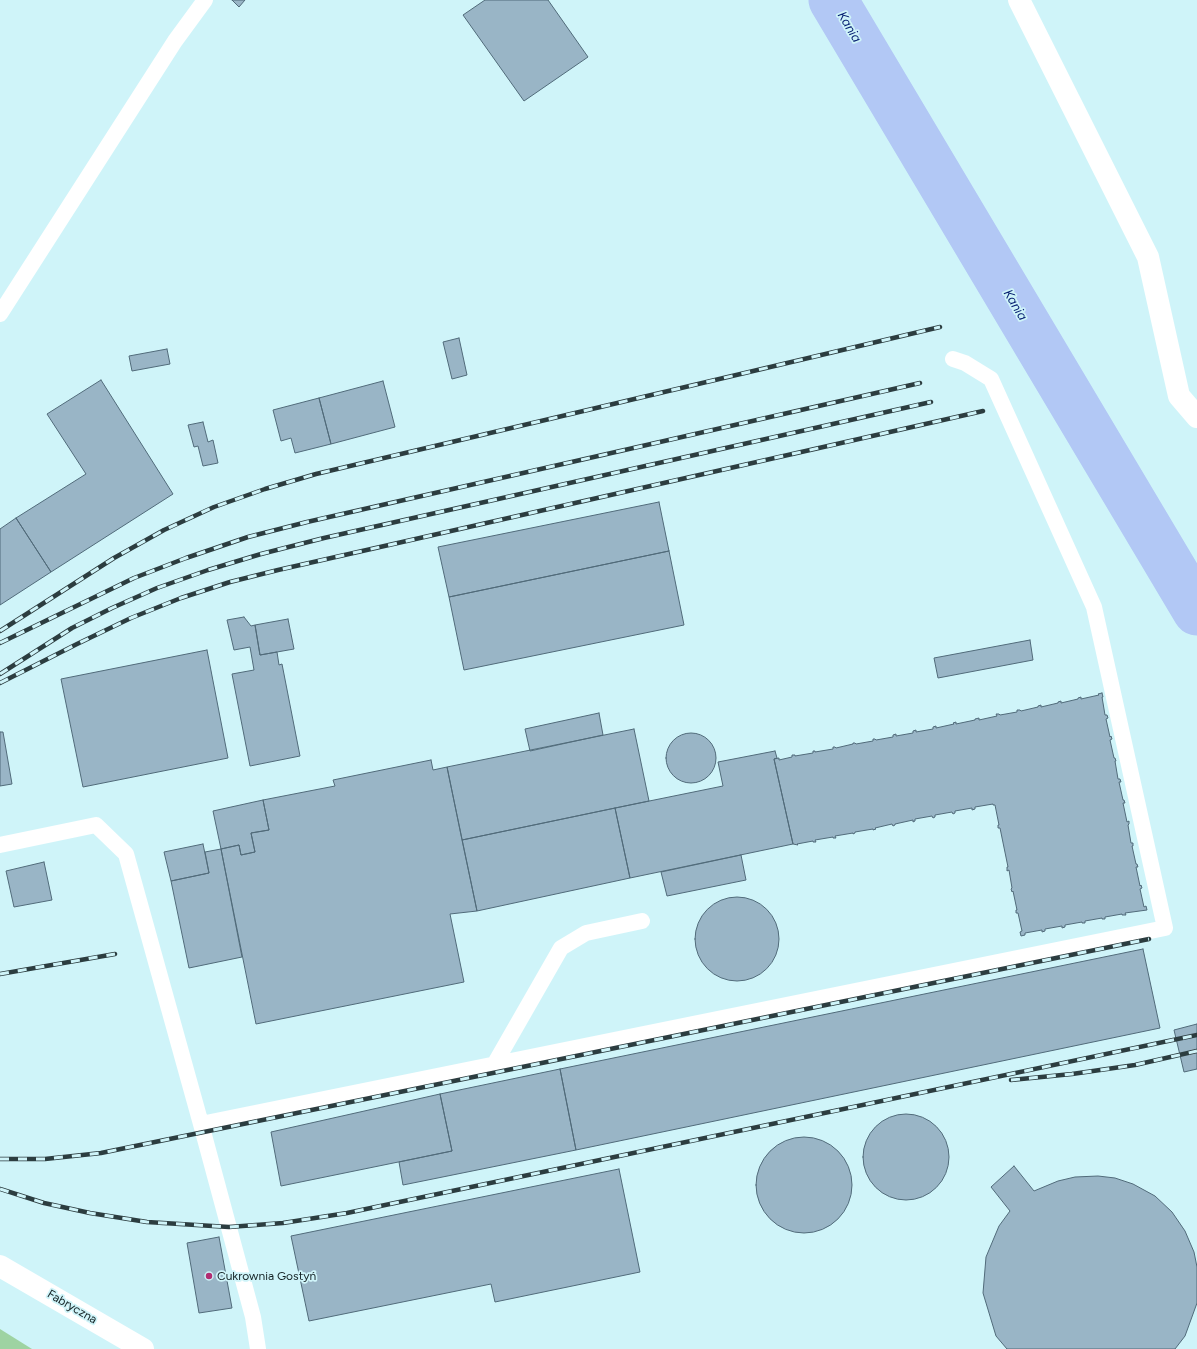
<!DOCTYPE html>
<html>
<head>
<meta charset="utf-8">
<style>
	body { margin:0 }
	canvas { display:block; background:#cff4f9 }
</style>
</head>
<body>
<canvas width="1197" height="1349"></canvas>
<script>
const c = document.querySelector('canvas').getContext('2d');
c.lineJoin = 'round';
function fillPath(path, color) { c.fillStyle = color; c.fill(path, 'evenodd'); }
const poly = rows => new Path2D(rows.map(r => 'M' + r).join(''));
function stroke(path, color, width, dash) { c.strokeStyle = color; c.lineWidth = width; c.lineCap = dash ? 'butt' : 'round'; c.setLineDash(dash || []); c.stroke(path); }
function label(font, color, halo, rows, align = 'center') {
  c.font = font + ' Figtree,sans-serif'; c.lineWidth = 3.5; c.setLineDash([]); c.textBaseline = 'middle'; c.strokeStyle = halo; c.fillStyle = color; for (const [text, x, y, turn = 0] of rows) {
    c.save(); c.translate(x, y); c.rotate((+turn || 0) * Math.PI / 180); c.textAlign = isNaN(turn) ? turn : align; if (halo) c.strokeText(text, 0, 0); c.fillText(text, 0, 0); c.restore();
  }
}
fillPath(poly([
	[0,1329,32,1349,0,1349]
]), '#9ed3a2');
stroke(poly([
	[833,0,1197,611]
]), '#b2c8f5', 49);
const building = poly([
	[232,0,245,0,239,7,232,0],
	[485,0,548,0,588,57,524,101,463,15,485,0],
	[459,338,467,375,452,379,443,342,459,338],
	[167,349,170,364,132,371,129,356,167,349],
	[101,380,173,494,51,572,16,518,86,474,47,414,101,380],
	[383,381,395,427,331,444,319,398,383,381],
	[319,398,331,444,295,453,291,438,281,441,273,410,319,398],
	[203,422,208,442,213,440,218,463,203,466,198,446,194,447,188,425,203,422],
	[659,502,669,551,449,597,438,547,659,502],
	[16,518,51,572,0,605,0,529,16,518],
	[669,551,684,625,464,670,449,597,669,551],
	[244,617,251,626,255,625,260,655,277,652,279,665,282,664,300,756,250,766,232,674,254,670,250,647,234,650,227,620,244,617],
	[288,619,294,649,260,655,255,625,288,619],
	[1030,640,1033,660,938,678,934,658,1030,640],
	[207,650,228,758,83,787,61,679,207,650],
	[1102,693,1103,697,1102,697,1105,715,1107,715,1108,718,1106,719,1110,737,1111,736,1112,739,1110,740,1114,758,1115,758,1116,761,1115,761,1118,779,1120,779,1121,782,1119,782,1123,800,1124,800,1125,803,1123,803,1127,822,1129,821,1129,824,1128,825,1131,843,1133,843,1133,846,1132,846,1136,864,1137,864,1138,867,1136,867,1140,886,1141,885,1142,888,1140,889,1144,907,1146,906,1147,910,1125,913,1126,915,1122,915,1122,914,1105,917,1105,919,1102,919,1102,918,1085,921,1085,923,1082,923,1082,922,1065,925,1065,927,1062,928,1062,926,1045,929,1045,931,1042,932,1042,930,1025,933,1025,935,1021,936,1020,932,1022,931,1018,913,1016,913,1016,910,1017,910,1013,891,1012,892,1011,889,1012,888,1009,870,1007,871,1007,867,1008,867,1000,828,998,828,998,825,999,825,995,805,993,805,993,804,975,807,975,809,972,810,972,808,955,811,955,813,953,814,952,812,935,815,935,817,933,818,932,816,915,819,915,821,913,822,913,820,895,824,895,825,893,826,892,824,875,828,876,829,873,830,873,829,855,832,855,833,853,834,853,833,835,836,836,838,833,838,833,837,815,840,816,842,813,842,813,841,797,844,798,845,793,844,774,759,779,758,779,760,792,757,792,755,795,755,795,756,813,753,813,751,815,751,815,752,833,749,833,747,835,747,836,748,853,744,853,743,855,743,856,744,873,741,873,739,875,739,876,740,893,737,893,735,896,734,896,736,913,733,913,731,916,730,916,732,933,729,933,727,936,726,936,728,954,724,953,723,956,722,956,724,975,720,975,719,979,718,979,720,997,716,996,714,999,714,1000,715,1017,712,1017,710,1020,710,1021,711,1038,707,1038,706,1041,705,1041,707,1058,703,1058,702,1061,701,1061,703,1078,699,1078,698,1081,697,1081,699,1099,695,1098,694,1102,693],
	[599,713,603,735,530,751,525,729,599,713],
	[634,729,649,801,462,840,447,767,634,729],
	[0,732,3,732,12,784,0,786,0,732],
	'666 758a25 25 0 1 1 50 0a25 25 0 1 1-50 0Z',
	[775,751,777,758,774,759,793,844,630,878,615,808,723,786,718,762,775,751],
	[431,760,433,770,447,767,477,911,450,914,464,982,256,1024,221,849,239,845,241,855,255,852,251,833,269,830,263,800,335,786,333,780,431,760],
	[263,800,269,830,251,833,255,852,241,855,239,845,221,849,213,811,263,800],
	[615,808,630,878,477,911,462,840,615,808],
	[203,844,209,873,171,881,164,852,203,844],
	[221,849,242,957,189,968,171,881,209,873,205,852,221,849],
	[741,855,746,880,667,896,661,872,741,855],
	[44,862,52,900,14,907,6,871,44,862],
	'695 939a42 42 0 1 1 84 0a42 42 0 1 1-84 0Z',
	[1143,949,1160,1028,576,1150,560,1069,1143,949],
	[1197,1024,1197,1069,1184,1072,1174,1030,1197,1024],
	[560,1069,576,1150,403,1185,399,1162,452,1151,440,1094,560,1069],
	[440,1094,452,1151,281,1186,271,1132,440,1094],
	'863 1157a43 43 0 1 1 86 0a43 43 0 1 1-86 0Z',
	'756 1185a48 48 0 1 1 96 0a48 48 0 1 1-96 0Z',
	[1014,1166,1034,1191,1058,1181,1075,1177,1098,1176,1115,1178,1133,1184,1155,1196,1172,1212,1185,1231,1194,1252,1197,1267,1197,1303,1185,1336,1175,1349,1007,1349,996,1336,983,1293,986,1257,999,1226,1010,1211,991,1187,1014,1166],
	[619,1169,640,1272,495,1302,491,1284,309,1321,291,1236,619,1169],
	[219,1237,232,1308,199,1313,187,1243,219,1237]
]);
fillPath(building, '#99b5c6');
stroke(building, '#516b7a', 1);
stroke(poly([
	[0,314,175,41,205,0],
	[0,845,96,825,126,854,201,1124,253,1317,258,1349],
	[494,1065,561,948,586,933,642,921],
	[201,1124,1165,928,1094,607,991,379,965,363,953,359]
]), '#fff', 16);
stroke(poly([
	[1019,0,1148,257,1179,396,1197,417]
]), '#fff', 22);
stroke(poly([
	[0,1266,143,1349]
]), '#fff', 22);
const rail = poly([
	[0,631,114,558,164,530,214,507,265,489,316,474,940,327],
	[0,643,134,578,186,558,248,537,307,522,920,383],
	[0,674,72,628,112,608,157,588,208,570,261,554,324,538,931,402],
	[0,683,77,644,131,618,181,598,230,582,278,570,983,411],
	[0,974,115,954],
	[1011,1080,1072,1074,1135,1065,1197,1051],
	[0,1159,45,1159,101,1153,1149,939],
	[0,1189,44,1203,90,1213,147,1222,229,1227,283,1223,347,1213,1197,1035]
]);
stroke(rail, '#2c3d40', 4.5);
stroke(rail, '#cff4f9', 3, [9]);
for (const [x, y, r, color] of [
	[209,1276,4,"#b22d72"]
]) { const dot = new Path2D(); dot.arc(x, y, r, 0, 2 * Math.PI); c.fillStyle = color; c.fill(dot); stroke(dot, '#cff4f9', 1.5); }
label('12px', '#142224', '#cff4f9', [
	["Cukrownia Gostyń",217,1276]
], 'left');
label('12px', '#142224', '#cff4f9', [
	["Fabryczna",72,1307,30]
]);
label('italic 13px', '#061f71', '#cff4f9', [
	["Kania",849,27,59],
	["Kania",1015,305,59]
]);
</script>
</body>
</html>
